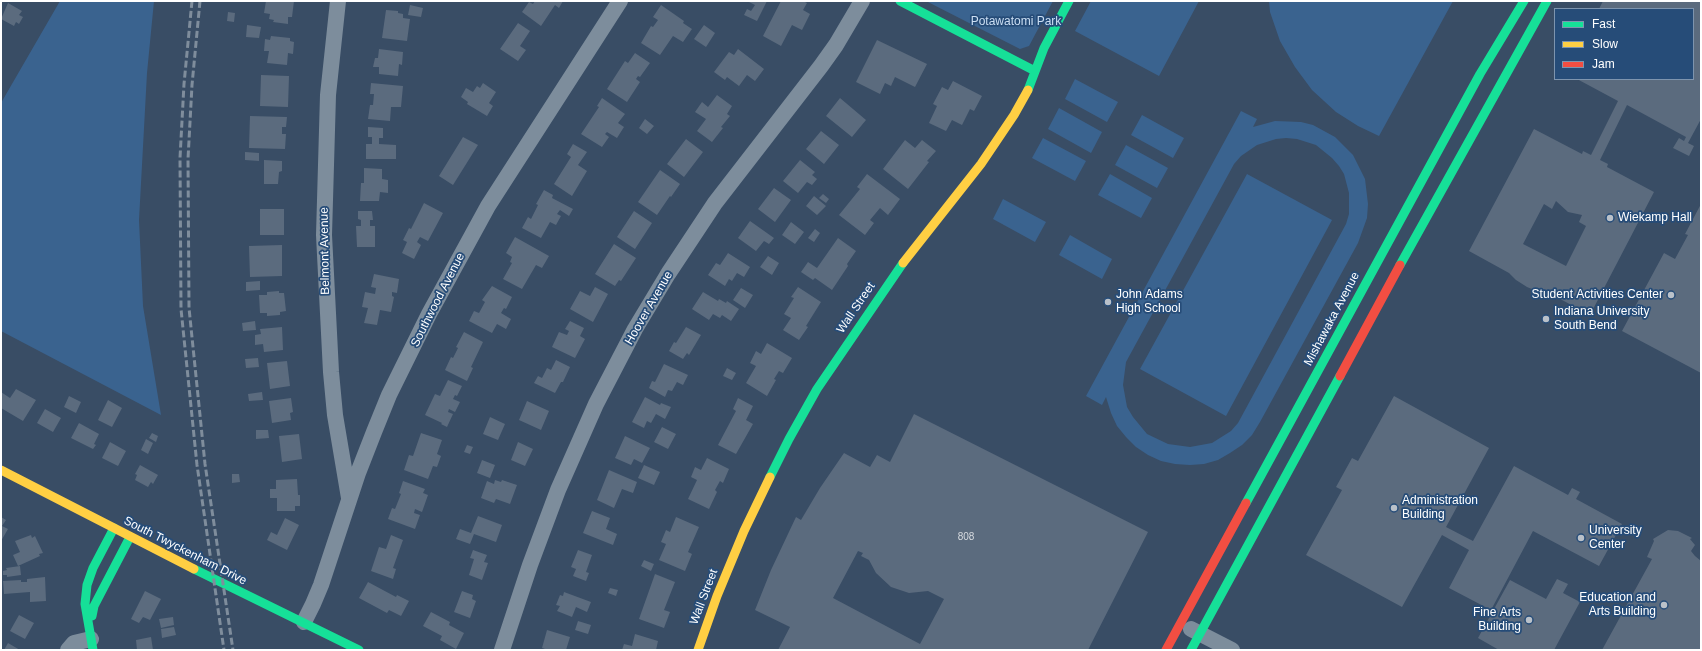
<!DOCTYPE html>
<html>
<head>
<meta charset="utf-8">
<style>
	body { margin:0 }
	#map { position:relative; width:1702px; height:651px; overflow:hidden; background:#394d65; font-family:Arial,sans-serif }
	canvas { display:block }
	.frame { position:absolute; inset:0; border:2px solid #fff; pointer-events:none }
	.legend { position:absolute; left:1554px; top:8px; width:140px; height:72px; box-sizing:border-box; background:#264c78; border:1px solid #7d94ae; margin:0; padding:5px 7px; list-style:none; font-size:12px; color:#fff }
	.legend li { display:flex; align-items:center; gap:8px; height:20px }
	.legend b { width:20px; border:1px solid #7d94ae }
</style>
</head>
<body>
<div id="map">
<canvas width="1702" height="651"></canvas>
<div class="frame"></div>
<ul class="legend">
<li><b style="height:5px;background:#16e098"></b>Fast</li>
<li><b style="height:5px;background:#ffcf43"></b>Slow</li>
<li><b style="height:5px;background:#f24e42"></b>Jam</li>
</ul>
</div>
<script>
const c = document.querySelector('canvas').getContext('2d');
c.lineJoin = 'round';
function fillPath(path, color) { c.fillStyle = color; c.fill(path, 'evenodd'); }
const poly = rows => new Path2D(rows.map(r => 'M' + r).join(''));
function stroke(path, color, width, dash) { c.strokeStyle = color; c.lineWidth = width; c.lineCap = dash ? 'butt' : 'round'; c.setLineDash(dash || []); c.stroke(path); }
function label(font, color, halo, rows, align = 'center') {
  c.font = font + ' Arial,sans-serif'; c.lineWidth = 3.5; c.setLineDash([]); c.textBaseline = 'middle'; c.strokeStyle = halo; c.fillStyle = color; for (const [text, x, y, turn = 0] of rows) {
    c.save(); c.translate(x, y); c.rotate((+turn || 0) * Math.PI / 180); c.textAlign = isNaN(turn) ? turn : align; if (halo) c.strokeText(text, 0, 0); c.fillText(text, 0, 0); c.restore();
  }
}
fillPath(poly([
	[60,1,154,1,147,73,139,220,143,306,161,415,1,331,1,103],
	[926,1,1053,1,1029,46,1020,49],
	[1091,1,1199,1,1159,76,1075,31],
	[1269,1,1453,1,1379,136,1358,126,1336,112,1312,90,1295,67,1280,41,1270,12],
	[1075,79,1118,102,1107,122,1065,99],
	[1059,108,1102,132,1091,153,1048,129],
	[1241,111,1257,119,1253,127,1275,121,1301,122,1313,125,1335,137,1353,155,1365,179,1368,204,1367,218,1358,243,1260,422,1252,435,1242,445,1230,453,1218,460,1204,464,1190,465,1175,464,1161,461,1148,455,1136,447,1126,437,1117,426,1111,413,1106,397,1102,405,1086,396],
	[1286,138,1297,139,1316,145,1332,158,1339,166,1344,174,1349,193,1349,214,1346,224,1238,423,1231,431,1212,443,1190,447,1168,444,1147,434,1133,417,1127,407,1123,385,1126,362,1234,164,1241,156,1257,145,1276,139],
	[1142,115,1184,138,1173,158,1131,135],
	[1043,138,1086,161,1075,181,1032,158],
	[1126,145,1168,168,1157,188,1115,165],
	[1110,174,1152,198,1141,218,1098,195],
	[1247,174,1332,220,1226,416,1140,369],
	[1003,199,1046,222,1035,242,993,219],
	[1070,235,1112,259,1102,279,1059,255]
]), '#3a638f');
fillPath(poly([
	[266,1,294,1,292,17,288,17,288,24,273,22,274,20,269,19,270,14,264,13],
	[535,1,563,1,559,8,555,5,541,26,522,12,529,2,533,4],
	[747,1,767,1,757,21,744,15,747,9,751,11,755,5],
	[781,1,803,1,807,3,803,10,810,14,802,30,792,25,781,46,763,36],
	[1603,1,1701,1,1701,119,1688,143,1694,146,1689,156,1673,148,1679,138,1684,141,1686,137,1627,105,1600,160,1608,164,1607,167,1654,192,1590,315,1549,293,1539,292,1527,287,1516,280,1509,273,1469,251,1534,129,1582,154,1583,151,1591,155,1618,101,1577,79,1693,79,1693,9,1599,9],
	[1556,201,1568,212,1582,215,1579,222,1586,226,1566,266,1523,244,1544,204,1552,209],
	[8,3,22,11,19,15,23,17,19,24,16,22,14,26,1,19],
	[410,5,423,8,421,17,408,15],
	[661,5,684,21,683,23,692,29,683,42,673,36,660,55,641,43,651,26,653,27,658,20,653,17],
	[386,10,398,11,398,13,403,14,403,18,410,19,407,41,382,38],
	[228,12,235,13,234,22,227,21],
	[518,23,530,31,520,46,526,50,518,61,500,49],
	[247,25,261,27,259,38,246,37],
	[704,25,715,33,706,47,694,39],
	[271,36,290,38,290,41,294,42,293,54,288,53,287,65,267,63,269,51,264,51,265,39,270,40],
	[877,40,927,64,915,87,895,77,891,86,885,83,880,94,856,82],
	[379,49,403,52,402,65,399,64,398,76,379,74,379,67,373,67,375,58,378,58],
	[738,49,764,69,755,81,747,75,739,86,727,77,725,80,714,72,729,52,734,55],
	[635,53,650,63,640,77,638,76,636,79,640,82,627,102,607,89,625,61,628,63],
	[261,75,289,76,288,107,260,106],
	[953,81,982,96,974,111,970,109,962,125,952,120,946,131,929,123,937,106,933,104,942,87,948,90],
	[371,83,403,86,401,107,391,107,390,121,368,119,370,105,373,105,374,94,370,94],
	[483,83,496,92,489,103,493,106,487,116,467,104,468,102,461,97,466,88,473,92,477,86,480,88],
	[717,95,732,106,727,114,730,116,721,127,723,128,712,142,697,131,706,119,695,112,702,102,708,107],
	[602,98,625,114,618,123,624,127,617,138,607,132,605,134,609,137,602,147,581,134,599,107,597,106],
	[840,98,866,120,852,137,826,116],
	[250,116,287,117,286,127,282,127,282,134,286,134,285,149,249,148],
	[645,119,654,126,647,134,639,128],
	[368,127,383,128,383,138,379,138,379,144,396,145,396,159,366,159,366,144,372,144,372,137,368,137],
	[821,131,839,145,824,164,806,149],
	[463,137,478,145,453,185,439,176],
	[686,139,703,152,684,177,667,164],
	[905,140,915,148,922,140,936,151,927,161,929,162,908,189,883,169],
	[573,144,587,152,578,165,587,171,572,196,554,184,571,157,567,154],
	[245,152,259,153,259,161,245,160],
	[264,160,282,161,282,171,279,172,278,184,264,184],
	[800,160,815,172,812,175,817,179,812,185,807,182,798,193,783,181],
	[364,168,382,169,382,179,388,180,388,193,380,192,379,201,360,201,361,183,364,183],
	[660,170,680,184,671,197,670,196,657,215,638,202],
	[867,174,900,199,888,215,880,208,870,220,874,223,865,235,839,215,860,189,857,187],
	[774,188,791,200,775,222,758,209],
	[544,190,553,195,552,198,573,209,569,216,560,210,557,214,561,216,556,225,550,222,541,238,522,228,528,217,531,219,538,205,536,204],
	[823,194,829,199,826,203,819,198],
	[814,196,826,206,817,215,806,206],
	[424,203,443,213,428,241,420,237,417,242,421,245,414,259,402,253,407,242,403,240,409,228,411,229],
	[1701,204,1701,373,1622,331,1664,253,1675,259,1688,235,1685,234],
	[260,209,284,209,284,235,260,235],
	[358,211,372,211,373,220,370,220,370,226,375,226,375,247,357,247,356,226,361,226,361,220,358,219],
	[634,211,652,223,635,249,617,237],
	[750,221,774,238,769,244,764,241,756,251,738,238],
	[791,222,804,232,795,244,782,235],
	[815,229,820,233,814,242,808,238],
	[515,237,549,256,542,268,536,265,522,289,503,279,512,263,510,262,512,257,506,253],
	[838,238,856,251,847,264,848,266,832,290,815,278,813,280,801,272,808,262,817,268],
	[614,244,636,258,621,281,619,280,615,286,595,274],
	[282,245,282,276,250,277,249,246],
	[728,253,750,267,744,277,737,273,732,281,729,279,725,286,708,275,716,263,720,265],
	[768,256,779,263,772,275,760,267],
	[374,274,399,279,397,293,392,292,392,296,394,297,391,312,380,310,377,325,364,323,368,308,362,307,365,292,375,294,376,288,371,287],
	[260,281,260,290,246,291,246,282],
	[492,286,512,297,506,309,504,308,501,313,511,319,506,329,497,324,492,333,469,321,474,311,479,313,485,302,482,300],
	[595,287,608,294,593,322,570,309,580,291,590,296],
	[798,287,821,302,806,326,808,327,799,340,783,330,791,318,784,314,794,298,791,297],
	[741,288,753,295,745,308,733,300],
	[279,291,279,293,284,293,286,311,280,312,280,315,267,316,267,313,260,313,259,295,267,295,267,292],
	[703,292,718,301,719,299,726,303,727,301,739,309,731,321,722,315,720,318,713,314,709,320,692,309],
	[255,321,256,330,243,331,242,323],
	[570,321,584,328,580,336,585,339,575,358,552,347,559,332,567,335,569,331,565,329],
	[282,327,283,350,264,352,263,344,255,345,255,335,261,334,260,329],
	[686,327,701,335,689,355,687,353,683,359,669,351,674,342,676,343],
	[464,332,483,342,471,367,473,368,467,381,445,370,451,357,453,358,458,348,456,347],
	[767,343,792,358,783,373,779,371,774,379,776,380,767,396,746,383,756,366,750,363,756,351,761,354],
	[258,358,259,367,246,368,245,359],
	[556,360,570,367,563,382,561,382,555,393,534,383,538,376,542,378,547,368,551,370],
	[287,361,290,386,270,389,267,363],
	[664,364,688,375,683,385,677,382,672,391,668,390,665,397,649,388,652,381,655,382],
	[727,368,736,373,732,380,723,376],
	[448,380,462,386,457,396,455,395,453,399,460,402,455,412,449,409,448,412,453,414,447,427,441,424,442,423,425,415,435,394,440,396],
	[16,389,36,400,23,421,1,408,1,392,10,398],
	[262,392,263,400,249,401,248,394],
	[69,396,81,402,76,413,64,407],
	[1394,396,1489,448,1446,527,1473,541,1514,466,1568,495,1572,488,1580,492,1576,499,1622,524,1599,566,1533,531,1491,610,1449,588,1469,550,1442,535,1402,607,1306,555,1342,490,1336,487,1352,458,1358,461],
	[645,397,660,405,661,403,671,407,665,419,656,414,651,423,647,421,644,428,632,422],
	[291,398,293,412,290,413,291,420,272,423,269,401],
	[738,398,753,406,746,420,753,424,736,454,718,445,736,411,733,409],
	[108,400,122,408,112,427,98,420],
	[527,401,549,411,541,430,519,420],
	[45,409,61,418,53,432,37,423],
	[914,414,1148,532,1088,650,778,650,790,627,755,610,771,570,796,517,801,520,820,488,844,453,870,467,877,455,890,462],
	[858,551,863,553,861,556,869,560,876,573,891,587,909,593,928,591,944,599,920,644,833,598],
	[490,417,505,424,498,440,483,434],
	[79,423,99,434,94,444,96,445,93,449,71,438],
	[662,427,676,434,668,449,654,442],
	[256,430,268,430,269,438,256,439],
	[152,433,158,436,156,442,149,438],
	[421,433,442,440,437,454,441,456,437,467,433,466,428,479,404,470,409,455,413,456],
	[299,434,302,459,282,462,279,436],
	[625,436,650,448,642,463,634,459,631,465,615,458],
	[146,439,153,443,148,454,141,450],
	[110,442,126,451,118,466,102,458],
	[518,442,533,449,525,466,511,460],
	[467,445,473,447,470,454,464,452],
	[707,458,729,469,723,483,720,481,715,490,717,492,709,509,688,499,697,480,691,477,695,467,701,470],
	[482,460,495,465,490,478,477,473],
	[140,465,158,475,153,484,151,482,148,487,135,480,137,475,135,474],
	[644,465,660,472,654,485,638,478],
	[609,470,637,482,633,493,622,489,614,508,597,500],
	[232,474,239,474,240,482,232,483],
	[297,479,298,495,300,495,300,506,295,506,295,511,277,511,277,498,270,498,270,489,276,489,276,480],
	[495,480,501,482,502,480,517,485,510,504,496,499,494,503,481,498,487,481,494,484],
	[403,481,425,489,423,493,428,495,422,512,415,509,414,513,420,515,415,529,388,519,392,508,395,509,401,494,399,493],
	[592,511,610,518,606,529,617,534,613,545,583,533],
	[478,516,502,525,496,542,474,534,470,544,456,539,460,529,471,533],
	[1,517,6,520,2,526,8,529,1,541],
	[676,517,699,527,688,552,692,554,685,571,659,560,666,544,661,542,666,530,670,532],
	[285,518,299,525,287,550,267,540,271,532,277,535],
	[1668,530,1678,531,1692,538,1690,539,1695,545,1691,551,1695,556,1701,561,1701,650,1602,650,1652,559,1647,557,1654,541,1653,539],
	[31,535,32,538,35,536,43,553,39,554,40,556,18,566,13,555,20,552,15,541],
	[391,535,403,540,393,568,396,569,393,579,371,571,379,547,386,549],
	[473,550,487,555,484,562,488,563,482,580,469,575,474,559,470,558],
	[578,550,592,555,586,572,589,573,586,581,573,576,576,569,571,567],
	[644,560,654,564,651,571,641,566],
	[20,566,21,575,7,577,7,575,3,575,3,571,7,570,6,568],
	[655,574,675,582,664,610,670,612,664,628,639,619],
	[45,577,46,601,30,602,30,592,4,594,3,581,21,580,21,582,27,582,27,579],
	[1557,579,1568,584,1563,593,1580,602,1554,650,1499,650,1478,638,1510,580,1546,599],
	[368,582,396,597,397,595,409,601,401,616,389,610,387,613,359,598],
	[610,588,618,590,616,596,608,593],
	[145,591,161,599,150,620,143,617,139,623,131,619],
	[462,591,473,595,472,599,476,601,470,618,454,612],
	[564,592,591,602,587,612,576,607,572,617,557,611,560,606,556,605,560,595,563,596],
	[431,612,450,622,449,625,464,633,456,649,440,640,442,636,423,626],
	[19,615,34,623,25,639,10,631],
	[173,617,174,625,161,628,159,619],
	[578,621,591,625,588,634,575,630],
	[174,627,176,635,162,638,161,629],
	[547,630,570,637,566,650,548,650,542,648],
	[635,634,658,641,656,650,622,650,624,644,632,646],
	[151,637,153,650,137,650,136,640],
	[8,643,20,650,4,650]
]), '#5b6b7e');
stroke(poly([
	[338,1,328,95,324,235,331,372,335,415,349,498],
	[304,622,313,604,321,585,358,473,374,432,389,395,429,314,488,206,620,1],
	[1191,629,1232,650],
	[68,650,74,643,91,639],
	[502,650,530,565,558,490,596,404,635,329,668,274,715,203,821,66,836,45,862,1]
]), '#7d8d9c', 16);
stroke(poly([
	[900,1,1035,71],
	[1028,90,1044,48,1069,1],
	[1400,265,1547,1],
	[770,477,789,439,817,389,903,263],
	[1246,503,1480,74,1524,1],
	[194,569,359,650],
	[92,616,94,606,130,537],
	[93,650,85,604,87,585,93,568,114,528],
	[1191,650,1340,376]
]), '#16e098', 9);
stroke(poly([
	[903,263,981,164,1014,115,1028,90],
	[1,470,194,569],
	[698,650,717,596,744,531,770,477]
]), '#ffcf43', 9);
stroke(poly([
	[1340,376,1400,265],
	[1166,650,1246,503]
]), '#f24e42', 9);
stroke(poly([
	[192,1,184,84,180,158,181,309,197,465,224,650],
	[200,1,192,85,188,159,189,308,205,464,233,650]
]), '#7f8d9c', 3, [7, 3]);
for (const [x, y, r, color] of [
	[1610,218,4,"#bac1c9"],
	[1671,295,4,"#bac1c9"],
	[1108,302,4,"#bac1c9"],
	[1546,319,4,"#bac1c9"],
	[1394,508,4,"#bac1c9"],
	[1581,538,4,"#bac1c9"],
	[1664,605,4,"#bac1c9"],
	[1529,620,4,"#bac1c9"]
]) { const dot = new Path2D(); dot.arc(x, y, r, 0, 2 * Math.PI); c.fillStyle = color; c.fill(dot); stroke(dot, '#264c78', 1.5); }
label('10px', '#d6dadf', null, [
	["808",966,537]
]);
label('12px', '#cbdef3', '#264c78', [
	["Potawatomi Park",1016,22]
]);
label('12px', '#fff', '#264c78', [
	["Wiekamp Hall",1618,218],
	["John Adams",1116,295],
	["High School",1116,309],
	["Student Activities Center",1663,295,"right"],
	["Indiana University",1554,312],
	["South Bend",1554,326],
	["Administration",1402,501],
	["Building",1402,515],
	["University",1589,531],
	["Center",1589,545],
	["Education and",1656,598,"right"],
	["Arts Building",1656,612,"right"],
	["Fine Arts",1521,613,"right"],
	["Building",1521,627,"right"]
], 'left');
label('12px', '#fff', '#264c78', [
	["Belmont Avenue",325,251,-91],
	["Southwood Avenue",438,300,-63],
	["Hoover Avenue",649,308,-60],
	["Wall Street",856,308,-56],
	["Mishawaka Avenue",1332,319,-62],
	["South Twyckenham Drive",185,551,27],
	["Wall Street",704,597,-69]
]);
</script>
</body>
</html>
